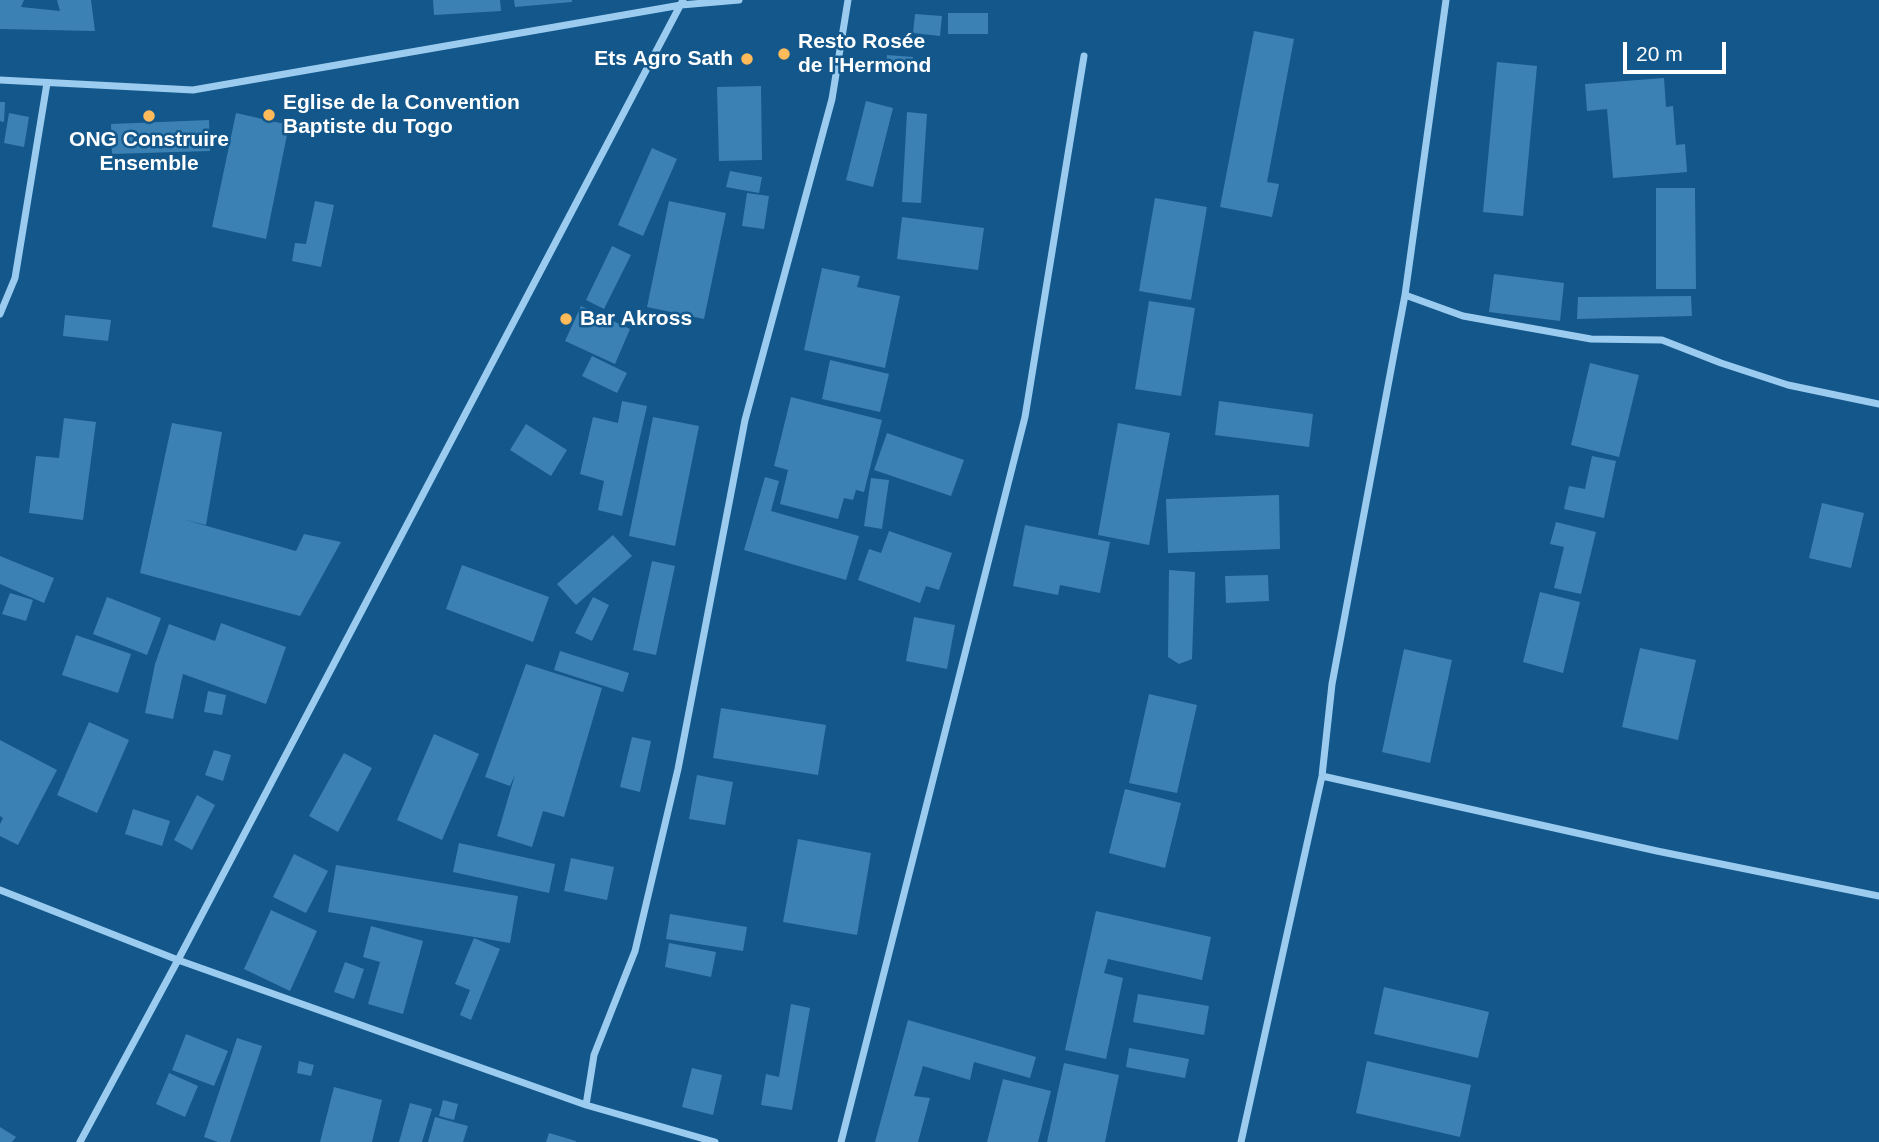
<!DOCTYPE html>
<html>
<head>
<meta charset="utf-8">
<style>
	body { margin:0 }
	#map { position:relative; width:1879px; height:1142px; overflow:hidden; background:#13578b; font-family:Arial,sans-serif }
	canvas { display:block }
	.scale { position:absolute; left:1623px; top:42px; width:103px; height:32px; box-sizing:border-box; border:4px solid #fff; border-top:0; padding-left:9px; font-size:21px; line-height:24px; white-space:nowrap; color:#fff; -webkit-text-stroke:5px #13578b; paint-order:stroke }
</style>
</head>
<body>
<div id="map">
<canvas width="1879" height="1142"></canvas>
<div class="scale">20 m</div>
</div>
<script>
const c = document.querySelector('canvas').getContext('2d');
c.lineJoin = 'round';
function fillPath(path, color) { c.fillStyle = color; c.fill(path, 'evenodd'); }
const poly = rows => new Path2D(rows.map(r => 'M' + r).join(''));
function stroke(path, color, width, dash) { c.strokeStyle = color; c.lineWidth = width; c.lineCap = dash ? 'butt' : 'round'; c.setLineDash(dash || []); c.stroke(path); }
function label(font, color, halo, rows, align = 'center') {
  c.font = font + ' Arial,sans-serif'; c.lineWidth = 5; c.setLineDash([]); c.textBaseline = 'middle'; c.strokeStyle = halo; c.fillStyle = color; for (const [text, x, y, turn = 0] of rows) {
    c.save(); c.translate(x, y); c.rotate((+turn || 0) * Math.PI / 180); c.textAlign = isNaN(turn) ? turn : align; if (halo) c.strokeText(text, 0, 0); c.fillText(text, 0, 0); c.restore();
  }
}
fillPath(poly([
	[0,0,24,0,21,7,60,11,57,0,91,0,95,31,0,29],
	[433,0,500,0,501,11,434,15],
	[514,0,572,0,572,2,515,7],
	[948,13,988,13,988,34,948,34],
	[915,14,942,16,940,36,913,33],
	[1254,31,1294,39,1267,182,1279,184,1272,217,1220,207],
	[887,55,913,57,912,70,886,68],
	[1497,62,1537,66,1523,216,1483,212],
	[1664,78,1666,107,1673,106,1676,145,1685,144,1687,172,1613,178,1607,109,1587,111,1585,84],
	[761,86,762,160,719,161,717,87],
	[866,101,893,108,873,187,846,180],
	[0,102,5,102,4,122,0,121],
	[907,112,927,114,921,203,902,202],
	[9,113,29,117,24,147,4,143],
	[236,113,289,125,266,239,212,227],
	[209,120,210,151,112,154,111,124],
	[652,148,677,159,643,236,618,225],
	[730,171,762,177,759,193,726,187],
	[1656,188,1695,188,1696,289,1656,289],
	[747,193,769,196,764,229,742,226],
	[1155,198,1207,207,1191,300,1139,291],
	[315,201,334,205,321,267,292,261,295,243,306,244],
	[669,201,726,213,704,319,647,307],
	[902,217,984,228,978,270,897,259],
	[612,246,631,255,604,309,586,300],
	[822,268,860,276,857,287,900,296,885,368,804,350],
	[1494,274,1564,283,1560,321,1489,312],
	[1691,296,1692,316,1577,319,1578,297],
	[1149,301,1195,308,1181,396,1135,389],
	[581,306,630,329,615,364,565,341],
	[65,315,111,320,108,341,63,336],
	[592,356,627,373,617,393,582,376],
	[830,360,889,374,880,412,822,399],
	[1590,363,1639,375,1619,457,1571,445],
	[791,397,882,420,864,492,856,490,853,500,844,498,838,519,780,504,788,470,774,466],
	[622,401,647,406,622,516,598,510,604,481,580,474,593,417,618,423],
	[1219,401,1313,414,1309,447,1215,435],
	[653,417,699,426,675,546,629,536],
	[64,418,96,422,83,520,29,513,36,456,59,458],
	[172,423,222,432,206,525,182,519,296,551,304,534,341,542,300,616,140,573],
	[1118,423,1170,433,1149,545,1098,535],
	[526,424,567,450,551,476,510,450],
	[887,433,964,460,951,496,874,470],
	[1592,456,1616,461,1604,518,1564,509,1569,486,1585,489],
	[765,477,779,481,771,511,859,536,846,580,744,550],
	[871,478,889,480,882,529,864,526],
	[1279,495,1280,549,1168,553,1166,499],
	[1822,503,1864,513,1851,568,1809,558],
	[1556,522,1596,532,1581,594,1554,588,1564,547,1550,544],
	[1025,525,1110,542,1100,593,1060,585,1058,595,1013,586],
	[889,531,952,553,939,590,926,586,920,603,858,580,869,549,881,553],
	[613,535,632,556,576,605,557,584],
	[0,556,54,578,44,603,0,584],
	[652,561,675,566,656,655,633,650],
	[462,565,549,597,533,642,446,609],
	[1169,570,1195,572,1192,659,1179,664,1168,657],
	[1268,575,1269,601,1226,603,1225,576],
	[1540,592,1580,602,1563,673,1523,662],
	[10,593,33,600,26,621,2,614],
	[107,597,161,618,147,655,93,634],
	[593,597,609,605,592,641,575,633],
	[914,617,955,625,947,669,906,661],
	[221,623,286,647,266,704,183,674,173,719,145,713,155,664,169,624,215,641],
	[76,635,131,654,118,693,62,675],
	[1640,648,1696,660,1678,740,1622,727],
	[1404,649,1452,660,1430,763,1382,752],
	[560,651,629,673,623,692,554,670],
	[526,664,602,688,564,817,543,811,532,847,497,836,515,775,510,786,485,777],
	[208,691,226,695,222,715,204,712],
	[1149,694,1197,705,1177,793,1129,783],
	[721,708,826,725,818,775,713,758],
	[89,722,129,740,97,813,57,795],
	[434,734,479,754,442,840,397,820],
	[632,737,651,741,640,792,620,787],
	[0,740,57,770,18,845,0,836,0,824,3,818,0,816],
	[214,750,231,755,223,781,205,775],
	[344,753,372,768,338,832,309,816],
	[697,775,733,782,725,825,689,819],
	[1125,789,1181,803,1165,868,1109,853],
	[197,795,215,805,192,850,174,840],
	[133,809,170,821,162,846,125,834],
	[798,839,871,853,857,935,783,922],
	[459,843,555,864,549,893,453,872],
	[294,854,328,871,306,913,273,897],
	[571,858,614,867,607,900,564,891],
	[336,865,518,896,510,943,328,912],
	[271,910,317,931,290,991,244,969],
	[1096,911,1211,937,1202,980,1108,959,1104,973,1123,978,1106,1059,1065,1050],
	[670,914,747,927,743,951,666,939],
	[371,926,423,941,403,1014,368,1004,380,962,363,957],
	[474,938,500,949,471,1020,460,1015,470,990,455,984],
	[669,943,716,952,711,977,665,967],
	[345,962,364,969,354,999,334,992],
	[1384,987,1489,1012,1478,1058,1374,1034],
	[1138,994,1209,1006,1204,1035,1133,1022],
	[791,1004,810,1008,792,1110,761,1105,766,1074,779,1077],
	[908,1020,1036,1057,1030,1078,974,1062,970,1080,923,1066,914,1096,930,1098,918,1142,875,1142],
	[186,1034,228,1051,214,1086,172,1070],
	[237,1038,262,1046,230,1142,218,1142,204,1137],
	[1129,1048,1189,1059,1185,1078,1126,1067],
	[299,1061,314,1065,311,1076,297,1073],
	[1367,1061,1471,1085,1460,1137,1356,1113],
	[1064,1063,1119,1075,1105,1142,1047,1142],
	[692,1068,722,1075,713,1115,682,1107],
	[169,1073,198,1086,185,1117,156,1104],
	[1003,1079,1051,1091,1038,1142,987,1142],
	[334,1087,382,1100,372,1142,320,1142],
	[443,1100,458,1104,454,1120,439,1116],
	[410,1103,432,1109,422,1142,399,1142],
	[435,1117,468,1126,463,1142,428,1142],
	[0,1127,16,1137,12,1142,0,1142],
	[549,1133,576,1141,576,1142,546,1142]
]), '#3c81b4');
stroke(poly([
	[0,80,193,90,681,5,739,0],
	[1405,295,1463,316,1591,339,1662,340,1721,363,1788,385,1879,404],
	[0,314,15,278,47,83],
	[1322,776,1657,851,1879,896],
	[0,890,178,960,586,1105,715,1142],
	[586,1105,594,1055,635,951,678,769,745,420,832,99,848,0],
	[80,1142,178,960,683,0],
	[841,1142,1025,417,1084,56],
	[1241,1142,1322,776,1332,684,1405,295,1446,0]
]), '#9bccf0', 7);
for (const [x, y, r, color] of [
	[784,54,7,"#ffbb5a"],
	[747,59,7,"#ffbb5a"],
	[269,115,7,"#ffbb5a"],
	[149,116,7,"#ffbb5a"],
	[566,319,7,"#ffbb5a"]
]) { const dot = new Path2D(); dot.arc(x, y, r, 0, 2 * Math.PI); c.fillStyle = color; c.fill(dot); stroke(dot, '#13578b', 2.5); }
label('bold 21px', '#fff', '#13578b', [
	["Resto Rosée",798,42],
	["de l'Hermond",798,66],
	["Ets Agro Sath",733,59,"right"],
	["Eglise de la Convention",283,103],
	["Baptiste du Togo",283,127],
	["ONG Construire",149,140,"center"],
	["Ensemble",149,164,"center"],
	["Bar Akross",580,319]
], 'left');
</script>
</body>
</html>
